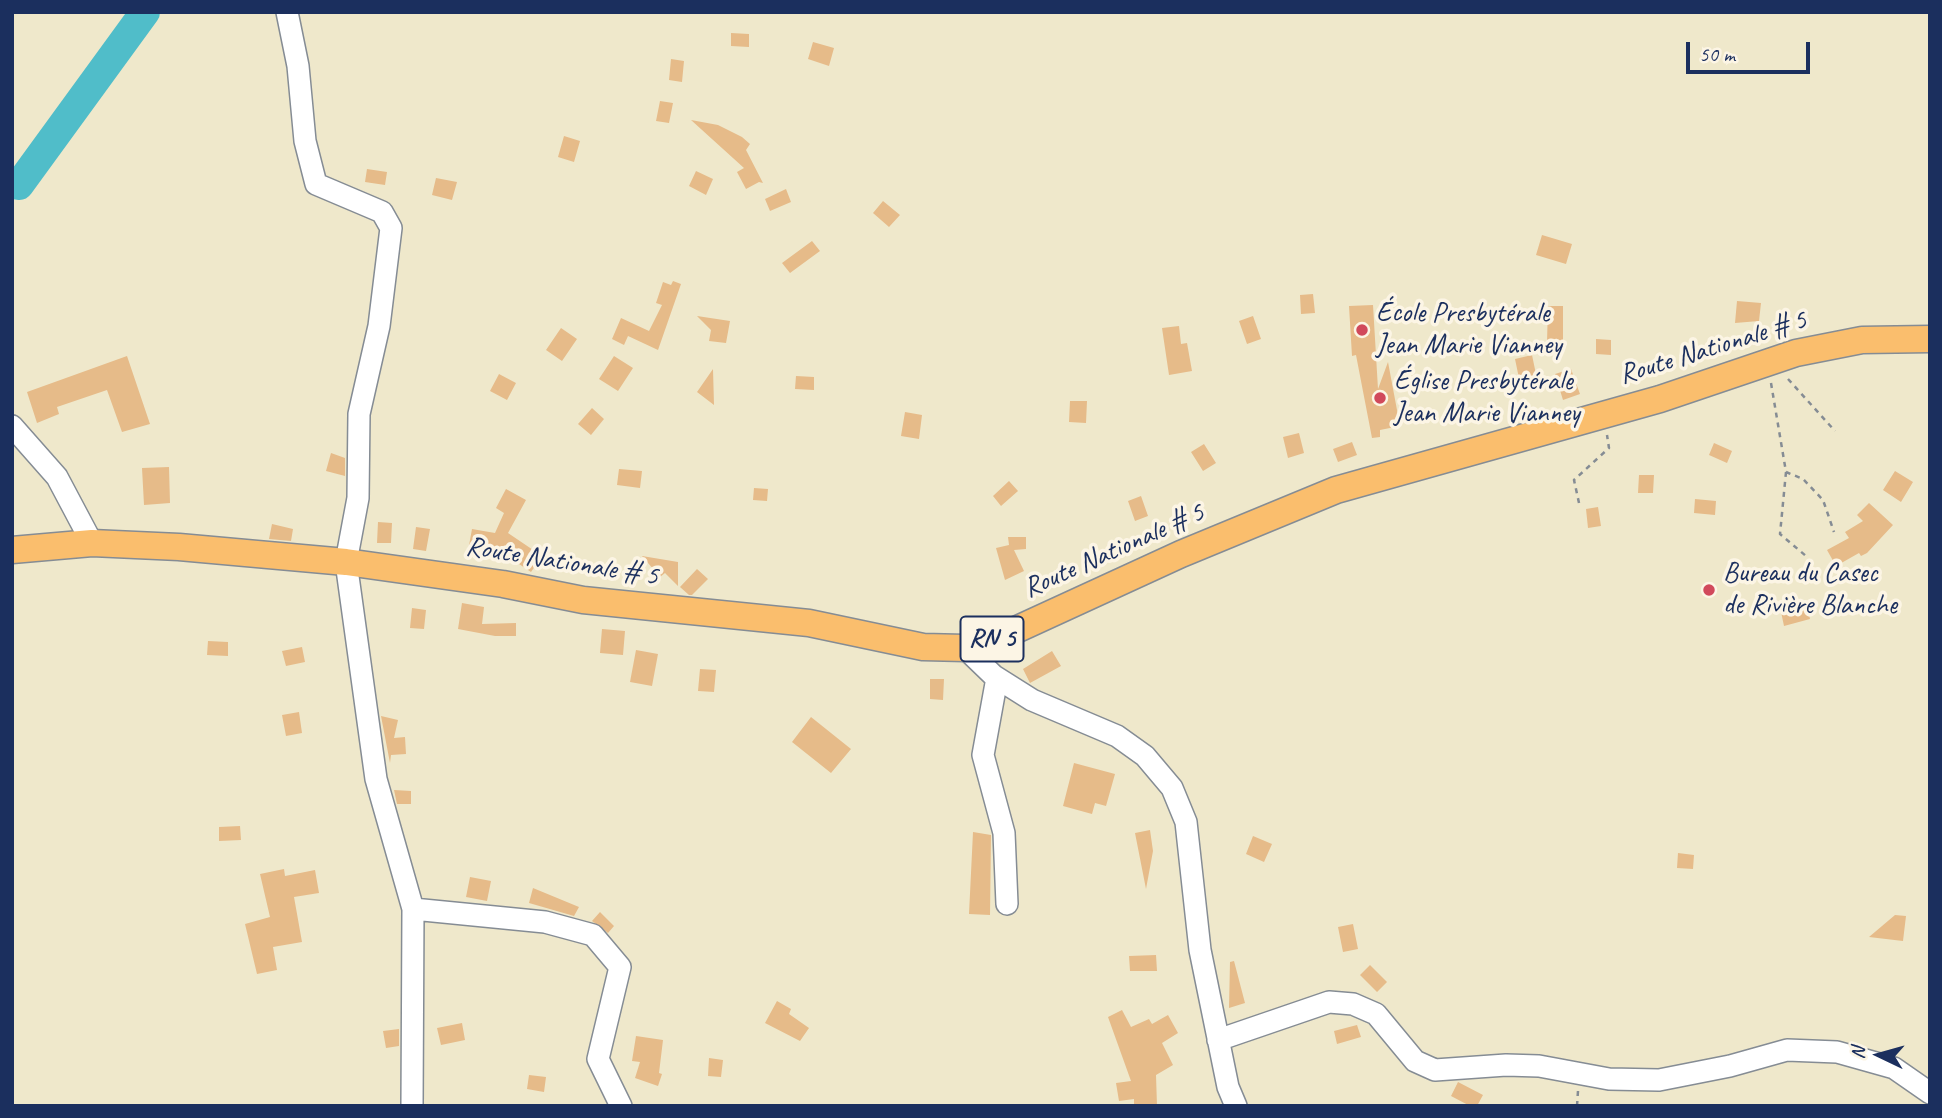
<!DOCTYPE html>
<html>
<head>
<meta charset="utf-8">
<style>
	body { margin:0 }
	#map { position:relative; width:1942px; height:1118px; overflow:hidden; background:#efe8cb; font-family:Caveat,sans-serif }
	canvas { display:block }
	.frame { position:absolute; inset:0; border:14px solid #1b2f5e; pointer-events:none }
	.north { position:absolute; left:1844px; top:1020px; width:70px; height:70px; -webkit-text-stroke:5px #fcf5e5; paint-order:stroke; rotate:275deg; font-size:19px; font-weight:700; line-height:28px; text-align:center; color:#1b2f5e }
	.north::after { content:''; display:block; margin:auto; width:24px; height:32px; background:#1b2f5e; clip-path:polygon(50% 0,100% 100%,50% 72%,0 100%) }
	.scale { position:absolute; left:1686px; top:42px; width:124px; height:32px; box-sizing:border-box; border:4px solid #1b2f5e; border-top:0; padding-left:9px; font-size:21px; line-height:24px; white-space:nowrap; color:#1b2f5e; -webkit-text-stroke:5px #fcf5e5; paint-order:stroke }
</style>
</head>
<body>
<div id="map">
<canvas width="1942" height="1118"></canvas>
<div class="frame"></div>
<div class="north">N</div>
<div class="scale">50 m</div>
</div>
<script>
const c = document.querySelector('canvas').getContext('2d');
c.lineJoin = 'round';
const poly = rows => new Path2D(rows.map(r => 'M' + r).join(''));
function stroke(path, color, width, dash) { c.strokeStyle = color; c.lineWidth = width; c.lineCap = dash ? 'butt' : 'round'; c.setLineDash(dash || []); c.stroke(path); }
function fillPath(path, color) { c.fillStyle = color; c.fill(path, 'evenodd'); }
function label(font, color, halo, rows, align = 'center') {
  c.font = font + ' Caveat,sans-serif'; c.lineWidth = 7; c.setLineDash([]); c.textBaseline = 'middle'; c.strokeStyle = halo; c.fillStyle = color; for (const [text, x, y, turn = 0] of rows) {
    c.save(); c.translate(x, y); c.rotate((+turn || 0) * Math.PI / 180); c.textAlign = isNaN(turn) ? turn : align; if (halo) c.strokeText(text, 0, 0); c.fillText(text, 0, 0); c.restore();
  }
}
stroke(poly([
	[12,184,19,185,145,12]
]), '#50bdc9', 30);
fillPath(poly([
	[731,33,749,34,749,47,731,46],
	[813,42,834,48,829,66,808,59],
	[671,59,684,61,682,82,669,80],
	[660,101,673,103,669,123,656,121],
	[691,120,718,125,742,137,750,144,746,150,763,183,759,182,746,189,737,172,744,168],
	[564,136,580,141,574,162,558,157],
	[367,169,387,172,385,185,365,182],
	[696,171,713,179,706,195,689,186],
	[436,178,457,182,452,200,432,195],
	[786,189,791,202,770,211,765,199],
	[883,201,900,215,889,227,873,213],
	[1542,235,1572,244,1566,264,1536,255],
	[812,241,820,251,790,273,782,263],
	[673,281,681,284,658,350,628,336,624,345,612,339,621,318,649,331,662,305,656,303,663,282,671,285],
	[1313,294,1315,313,1301,314,1300,295],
	[1737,301,1761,303,1759,321,1735,323],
	[1373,305,1378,389,1388,362,1400,426,1380,430,1380,437,1372,438,1356,355,1352,356,1349,306],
	[1548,306,1563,306,1563,342,1547,342],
	[697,316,730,321,726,343,709,341,711,330],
	[1253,316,1261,339,1247,344,1239,321],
	[1179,326,1181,344,1187,343,1192,371,1169,375,1162,328],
	[561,328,577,339,562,361,546,350],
	[1596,339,1611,340,1611,355,1596,354],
	[1532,355,1537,379,1520,383,1515,359],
	[127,356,150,424,122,432,107,390,57,407,59,414,37,423,27,392],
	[614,356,633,368,618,391,599,379],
	[713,369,714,405,697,392],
	[1571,369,1580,394,1563,400,1555,374],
	[499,374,516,383,507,400,490,391],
	[796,376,814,377,814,390,795,389],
	[1070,401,1087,401,1086,423,1069,422],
	[592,408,604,419,591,435,578,424],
	[905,412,922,415,919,439,901,436],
	[1299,433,1304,453,1288,458,1283,437],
	[1352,442,1357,455,1338,462,1333,449],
	[1714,443,1732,451,1727,463,1709,455],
	[1204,444,1216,463,1203,471,1191,452],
	[331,453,345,458,345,476,326,471],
	[169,467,170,503,144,505,142,468],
	[619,469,642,471,640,488,617,485],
	[1895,471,1913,482,1901,502,1883,490],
	[1639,475,1654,475,1653,493,1638,493],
	[1009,481,1018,491,1001,506,993,496],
	[754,488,768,489,767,501,753,500],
	[506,489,526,500,508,533,542,556,531,572,501,552,498,559,468,551,472,529,495,533,504,513,496,508],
	[1141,496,1148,516,1135,521,1128,501],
	[1695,499,1716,501,1715,515,1694,513],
	[1869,503,1893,525,1867,553,1861,556,1859,553,1836,566,1827,550,1849,538,1845,532,1863,521,1857,515],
	[1598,507,1601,526,1588,528,1586,509],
	[378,522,392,523,391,543,377,543],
	[272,524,293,529,291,541,269,539],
	[416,527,430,529,426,551,413,549],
	[1008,537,1026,537,1026,549,1014,550,1024,571,1005,580,996,548,1009,545],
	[642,556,678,562,678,586,665,573,660,577],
	[697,569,708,579,692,595,689,595,680,587],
	[1806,601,1810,619,1784,626,1780,607],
	[462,603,484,607,482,624,516,623,516,636,495,636,458,629],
	[412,608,426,610,424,629,410,628],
	[602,629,625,631,623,655,600,653],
	[208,641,228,642,228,656,207,655],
	[302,647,305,662,286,666,282,651],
	[636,650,658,654,652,686,630,682],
	[1052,651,1061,666,1030,683,1023,669],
	[700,669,716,670,714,692,698,691],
	[930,679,944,679,943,700,930,699],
	[299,712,302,733,286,736,282,715],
	[381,716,398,720,394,738,405,737,406,754,391,755,390,763],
	[811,717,851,749,831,773,792,742],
	[1074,763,1115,774,1106,806,1095,803,1092,814,1063,806],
	[394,790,411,791,411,804,397,804],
	[240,826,241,840,219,841,219,827],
	[1150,830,1153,851,1146,889,1135,833],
	[973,832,991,835,990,915,969,914],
	[1253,836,1272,844,1264,862,1246,854],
	[1678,853,1694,855,1693,869,1677,868],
	[284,869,285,876,315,870,319,893,294,897,302,942,273,947,277,970,257,974,245,924,270,917,260,874],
	[470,877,491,881,487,901,466,897],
	[533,888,579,907,574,916,529,903],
	[600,912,614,926,608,933,592,921],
	[1895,915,1906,916,1903,941,1869,937],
	[1353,924,1358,949,1343,952,1338,927],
	[1156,955,1157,971,1130,971,1129,956],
	[1234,961,1245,1003,1229,1008,1230,962],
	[1370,965,1387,982,1377,992,1360,975],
	[777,1001,791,1009,789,1014,809,1028,800,1041,765,1023],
	[1122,1010,1131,1027,1149,1019,1152,1024,1168,1015,1178,1033,1162,1043,1173,1065,1156,1075,1157,1106,1134,1106,1134,1099,1119,1101,1116,1083,1131,1081,1108,1017],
	[462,1023,465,1040,441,1045,437,1028],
	[1357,1025,1361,1037,1337,1044,1334,1031],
	[399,1029,399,1046,386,1048,383,1031],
	[636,1036,663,1040,659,1073,662,1074,658,1086,635,1078,640,1062,632,1061],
	[709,1058,723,1060,721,1077,708,1076],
	[529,1075,546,1077,544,1092,527,1089],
	[1458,1082,1483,1095,1477,1106,1470,1106,1451,1096]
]), '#e6bb89');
const minor = poly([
	[287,12,298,66,305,141,316,184,382,212,391,228,379,326,359,414,358,498,346,562,376,779,413,909,412,1106],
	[12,426,57,477,92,543],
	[965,648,994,676,1032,700,1117,736,1145,756,1172,788,1186,822,1200,950,1228,1087,1236,1106],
	[997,678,983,755,1004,833,1007,904],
	[413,909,545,922,593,935,620,967,598,1059,621,1106],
	[1218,1040,1329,1002,1353,1004,1376,1014,1415,1061,1435,1070,1506,1065,1539,1066,1609,1079,1659,1080,1730,1066,1787,1050,1837,1052,1894,1068,1930,1093]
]);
const major = poly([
	[12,550,92,543,179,547,346,562,503,584,583,600,809,623,923,647,965,648,1009,633,1181,554,1336,490,1660,399,1796,353,1862,340,1930,339]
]);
stroke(minor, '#858c94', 24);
stroke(major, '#858c94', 29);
stroke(poly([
	[1788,379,1835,431],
	[1771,383,1786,472,1803,479,1823,500,1834,532],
	[1786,472,1780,534,1806,556],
	[1579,503,1574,480,1609,448,1607,435],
	[1577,1106,1578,1091]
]), '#858c94', 2.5, [5, 5]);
stroke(minor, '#fff', 21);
stroke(major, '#fabe6d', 26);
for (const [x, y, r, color] of [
	[1362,330,7,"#d1495b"],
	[1380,398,7,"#d1495b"],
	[1709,590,7,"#d1495b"]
]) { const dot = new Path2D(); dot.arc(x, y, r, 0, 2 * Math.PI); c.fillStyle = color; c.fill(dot); stroke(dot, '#fcf5e5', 2.5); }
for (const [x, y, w] of [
	[992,639,63]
]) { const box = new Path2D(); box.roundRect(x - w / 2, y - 22.5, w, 45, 5); c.fillStyle = '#fcf5e5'; c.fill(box); stroke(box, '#1b2f5e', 2); }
label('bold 26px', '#1b2f5e', null, [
	["RN 5",992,639]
]);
label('28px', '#1b2f5e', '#fcf5e5', [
	["École Presbytérale",1376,314],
	["Jean Marie Vianney",1376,346],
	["Église Presbytérale",1394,382],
	["Jean Marie Vianney",1394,414],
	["Bureau du Casec",1723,574],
	["de Rivière Blanche",1723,606]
], 'left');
label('28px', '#1b2f5e', '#fcf5e5', [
	["Route Nationale # 5",1713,348,-17],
	["Route Nationale # 5",1114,551,-24],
	["Route Nationale # 5",562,562,9]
]);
</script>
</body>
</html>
